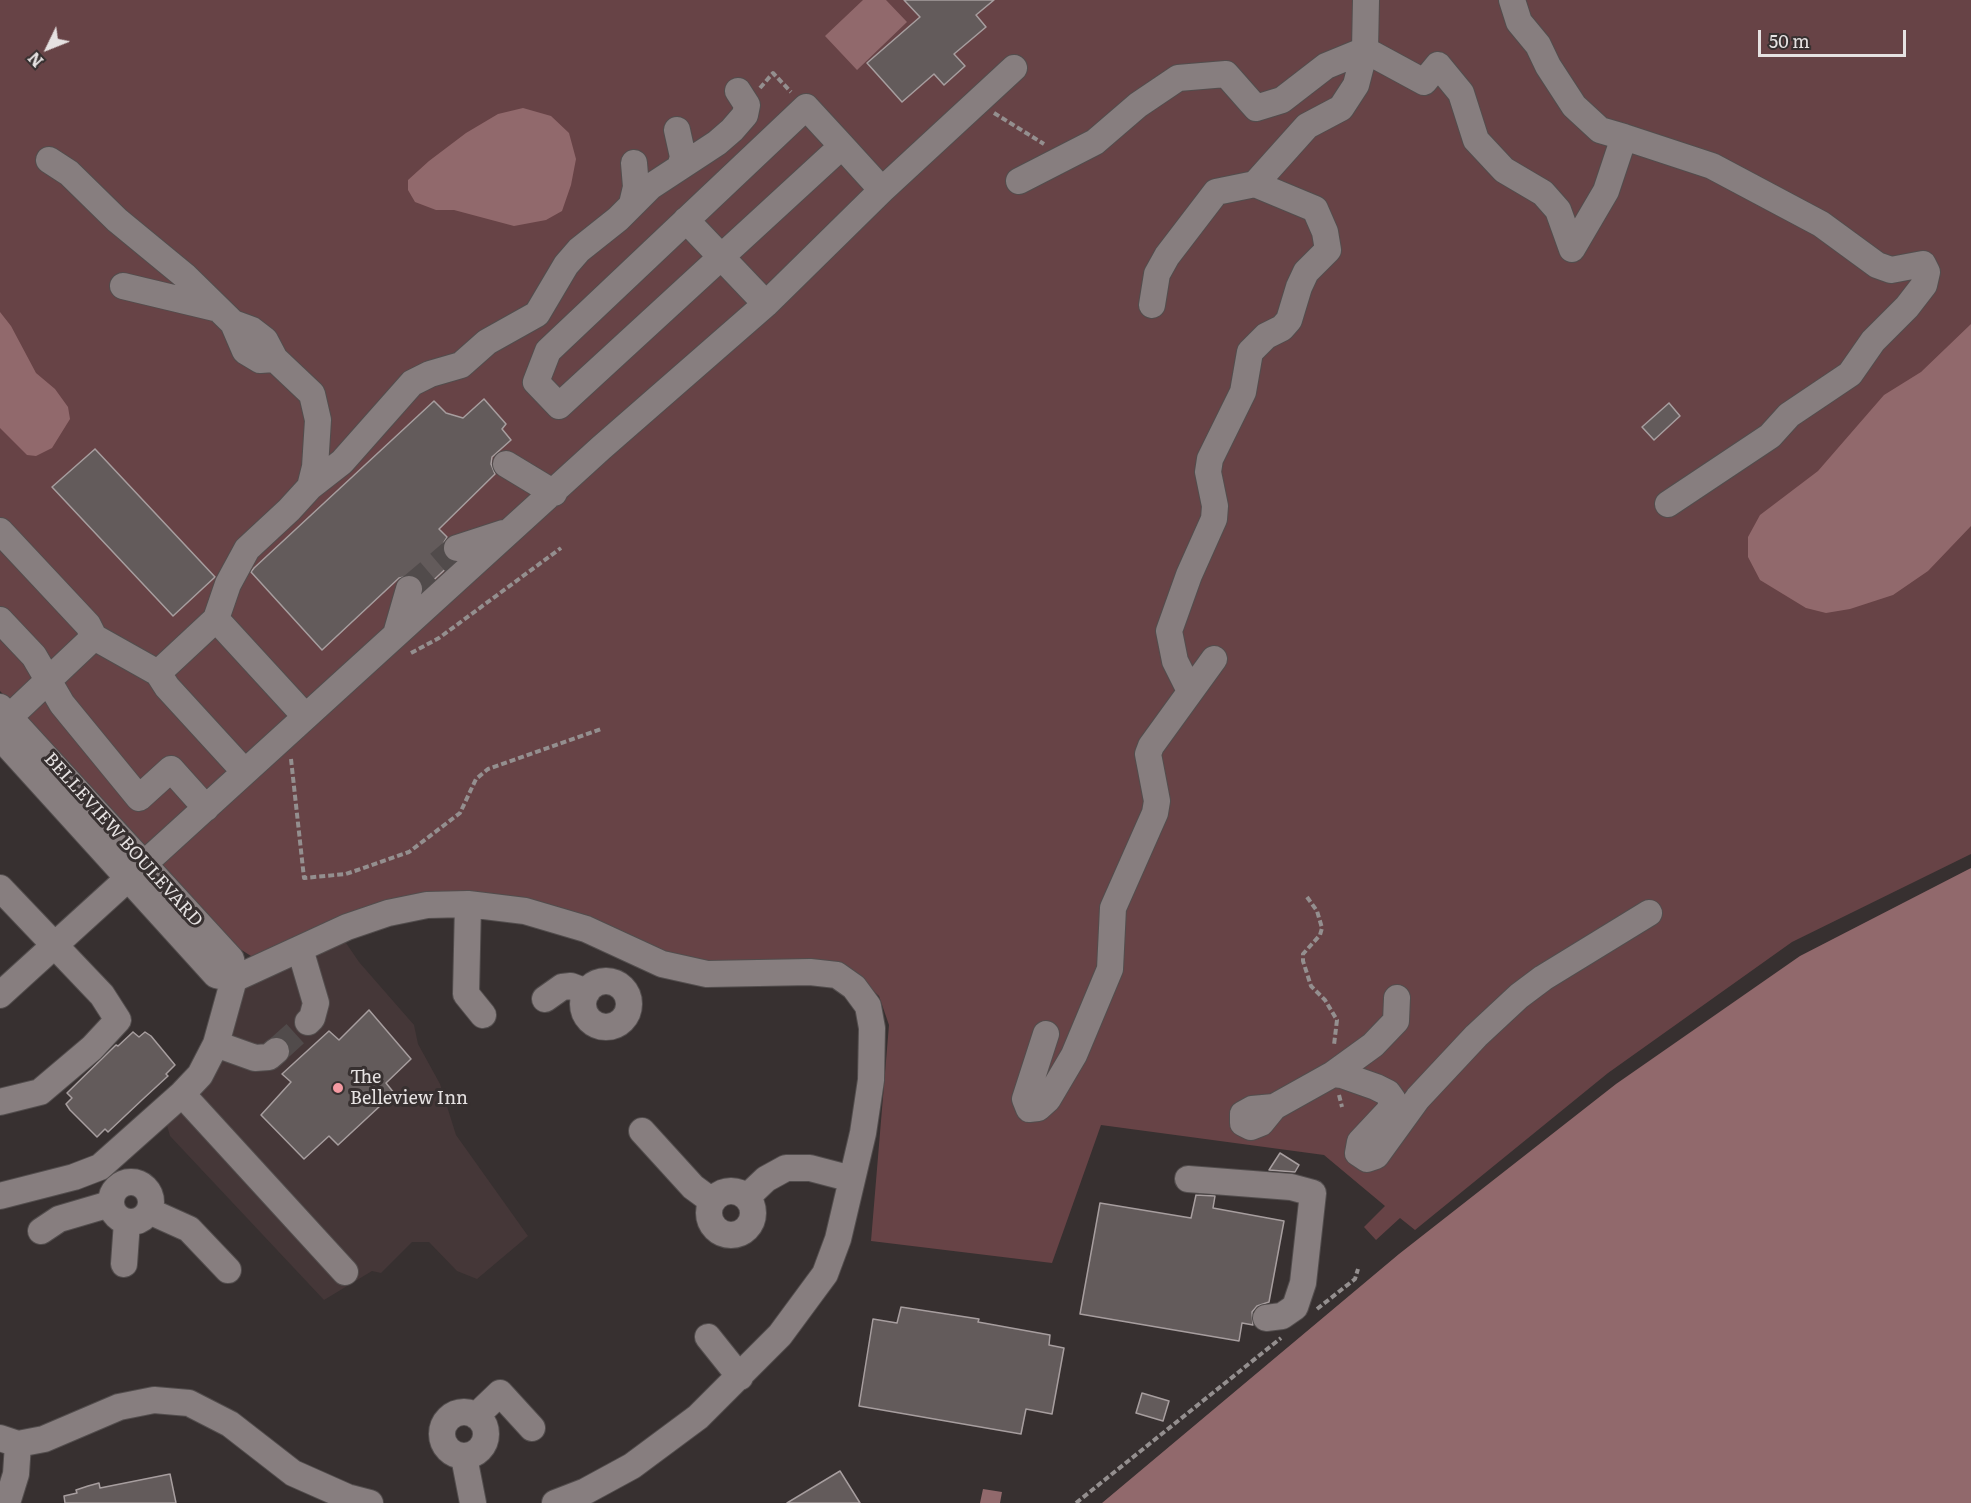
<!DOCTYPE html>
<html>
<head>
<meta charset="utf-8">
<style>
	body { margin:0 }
	#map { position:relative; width:1971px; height:1503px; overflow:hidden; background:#373030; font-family:Literata,serif }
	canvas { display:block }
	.north { position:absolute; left:18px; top:18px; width:60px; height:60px; -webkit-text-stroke:4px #373030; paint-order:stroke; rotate:227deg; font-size:16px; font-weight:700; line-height:24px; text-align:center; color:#e6e2e2 }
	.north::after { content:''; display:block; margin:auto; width:21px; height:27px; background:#e6e2e2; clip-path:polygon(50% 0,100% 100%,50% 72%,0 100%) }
	.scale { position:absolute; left:1758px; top:30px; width:148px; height:27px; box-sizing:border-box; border:3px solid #e6e2e2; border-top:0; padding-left:8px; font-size:18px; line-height:21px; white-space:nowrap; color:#e6e2e2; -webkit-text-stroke:4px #373030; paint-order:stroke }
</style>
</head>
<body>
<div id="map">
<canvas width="1971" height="1503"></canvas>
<div class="north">N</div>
<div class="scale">50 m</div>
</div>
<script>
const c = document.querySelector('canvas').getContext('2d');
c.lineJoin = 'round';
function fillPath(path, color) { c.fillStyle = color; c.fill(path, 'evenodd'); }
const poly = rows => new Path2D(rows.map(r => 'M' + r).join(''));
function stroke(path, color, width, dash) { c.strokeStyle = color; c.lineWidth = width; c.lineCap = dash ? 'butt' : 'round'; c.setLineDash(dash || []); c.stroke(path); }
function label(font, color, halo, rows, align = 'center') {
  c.font = font + ' Literata,serif'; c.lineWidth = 6; c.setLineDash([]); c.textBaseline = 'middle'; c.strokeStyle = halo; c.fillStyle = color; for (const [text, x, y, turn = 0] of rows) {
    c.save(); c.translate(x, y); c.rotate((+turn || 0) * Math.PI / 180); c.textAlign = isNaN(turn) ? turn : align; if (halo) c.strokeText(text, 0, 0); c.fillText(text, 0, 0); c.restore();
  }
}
fillPath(poly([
	[344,940,359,962,414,1025,418,1044,440,1084,456,1135,528,1236,477,1279,457,1271,429,1242,412,1242,381,1273,372,1271,324,1300,170,1136,166,1122,243,988]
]), '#453738');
fillPath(poly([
	[0,0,1971,0,1971,854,1792,942,1608,1073,1415,1230,1400,1218,1376,1240,1364,1227,1385,1206,1324,1155,1101,1125,1052,1263,871,1241,889,1025,879,996,861,980,705,965,456,895,266,958,251,956,240,949,0,691]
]), '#674346');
fillPath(poly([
	[863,0,886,0,907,22,857,70,825,36],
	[523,108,551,116,569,133,576,159,571,185,562,211,546,220,514,226,454,210,436,210,415,202,408,190,408,180,429,161,466,133,498,114],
	[0,312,11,326,36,373,55,389,68,407,70,419,52,448,36,456,27,455,0,428],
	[1971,324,1971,526,1928,571,1893,595,1850,609,1826,613,1806,608,1760,580,1748,557,1748,537,1760,515,1818,471,1884,395,1921,372],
	[1971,868,1971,1503,1102,1503,1399,1254,1616,1084,1800,956],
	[983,1489,1002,1492,1000,1503,980,1503]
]), '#91696c');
const building = poly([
	[904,0,994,0,976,15,986,27,954,54,965,66,944,85,934,74,902,102,867,63,920,17,904,0],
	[484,399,506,424,502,429,511,440,492,457,491,464,495,474,439,529,447,537,443,544,443,553,453,562,424,589,420,579,414,575,399,578,322,650,251,572,254,568,434,401,446,413,463,418,484,399],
	[1669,403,1680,416,1654,440,1642,427,1669,403],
	[95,449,215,577,173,616,52,487,95,449],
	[369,1010,411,1059,386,1083,394,1093,338,1145,329,1136,304,1159,261,1115,291,1082,282,1074,329,1031,339,1040,369,1010],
	[133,1032,139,1037,145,1032,151,1036,175,1065,166,1074,168,1076,143,1099,108,1132,105,1129,97,1137,70,1110,66,1104,72,1098,67,1093,116,1045,118,1046,133,1032],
	[1280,1153,1299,1165,1295,1172,1269,1170,1280,1153],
	[1196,1195,1215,1196,1213,1208,1284,1221,1269,1302,1257,1306,1252,1312,1253,1325,1242,1323,1239,1341,1080,1314,1100,1203,1191,1218,1196,1195],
	[901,1307,979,1319,978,1322,1050,1335,1049,1345,1064,1348,1052,1414,1026,1409,1021,1434,859,1406,873,1319,897,1323,901,1307],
	[1142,1393,1169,1401,1163,1421,1136,1413,1142,1393],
	[840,1471,860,1503,787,1503,840,1471],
	[170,1474,176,1503,65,1503,64,1496,77,1493,76,1490,88,1486,99,1483,100,1488,170,1474]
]);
fillPath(building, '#635b5b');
stroke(building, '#a79e9f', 1.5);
stroke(poly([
	[409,589,457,548],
	[276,1051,308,1022]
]), '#514b4b', 26, [26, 13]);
const minor = poly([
	[1512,0,1519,22,1538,45,1548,66,1574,106,1600,130,1624,137],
	[677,130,683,157,680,167],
	[842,146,559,406,536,382,548,351,806,107,842,146,882,190],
	[49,160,69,173,117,220,185,276,233,323,252,330,265,340,275,359,312,394,318,420,315,467,310,487,289,510,247,549,228,584,216,619,158,673],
	[1019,181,1095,142,1138,105,1178,78,1226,74,1256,108,1282,100,1326,66,1365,50,1366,0],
	[1255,184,1307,126,1341,108,1356,85,1365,50,1424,82,1438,65,1461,93,1476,140,1504,170,1543,193,1558,210,1572,249,1606,191,1624,137,1712,166,1821,224,1877,265,1891,270,1923,264,1927,272,1924,285,1907,307,1873,341,1850,374,1789,415,1770,436,1668,504],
	[632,204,636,187,634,163],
	[686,220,766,304],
	[123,286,215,308],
	[1152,305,1157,274,1167,256,1216,192,1255,184,1315,209,1325,232,1328,250,1306,272,1299,287,1289,320,1282,328,1266,336,1250,352,1243,392,1210,459,1208,472,1215,506,1214,519,1189,575,1169,631,1175,661,1190,691],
	[233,323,245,351,260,360,275,359],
	[506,464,554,493],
	[310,487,342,462,412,383,430,374,461,365,487,342,537,314,566,265,579,250,618,219,650,187,717,143,732,130,745,115,747,105,738,91],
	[0,531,88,625,94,637,158,673,167,687,244,771],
	[457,548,503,533],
	[216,619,305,716],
	[0,620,34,656,62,704,139,798,171,769,206,808],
	[396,634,409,589],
	[0,707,231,959,234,979,216,1044,200,1075,182,1094,100,1167,74,1177,0,1196],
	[0,726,94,637],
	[0,737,216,975,234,979,347,927,388,913,427,905,468,904,525,911,586,929,662,964,707,974,810,972,837,975,854,987,868,1006,872,1028,871,1080,863,1133,838,1239,825,1274,780,1335,698,1417,632,1466,586,1491,555,1503],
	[0,888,102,995,118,1020,92,1048,40,1092,0,1102],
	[468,904,466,994,483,1015],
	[300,949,316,1003,312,1018,308,1022],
	'583 1004a23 23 0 1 1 46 0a23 23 0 1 1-46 0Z',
	[0,995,601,448,766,304,882,190,1014,68],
	[545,999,562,987,571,986,587,992],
	[1046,1034,1025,1099,1029,1109,1038,1108,1048,1099,1074,1055,1110,969,1113,908,1155,813,1157,801,1148,754,1151,746,1214,659],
	[216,1044,255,1058,269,1057,276,1051],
	[1333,1074,1373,1045,1396,1021,1397,998],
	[182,1094,345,1272],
	[1274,1107,1261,1123,1251,1127,1243,1123,1243,1114,1252,1109,1274,1107,1333,1074,1342,1075,1376,1087,1388,1093,1393,1100,1389,1111,1360,1142,1358,1153,1367,1159,1376,1156,1418,1098,1476,1036,1519,996,1543,978,1649,913],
	[642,1131,693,1187,712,1201],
	[1188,1179,1291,1187,1313,1193,1303,1283,1295,1307,1282,1316,1266,1318],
	'111 1202a20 20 0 1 1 40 0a20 20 0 1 1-40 0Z',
	'709 1213a22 22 0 1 1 44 0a22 22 0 1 1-44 0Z',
	[747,1197,766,1179,786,1168,810,1168,852,1179],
	[149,1211,189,1229,228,1270],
	[41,1231,59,1219,110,1204],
	[124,1264,127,1222],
	[708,1337,740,1377],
	'442 1434a22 22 0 1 1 44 0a22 22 0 1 1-44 0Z',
	[476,1416,500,1393,532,1428],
	[0,1438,18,1444,44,1439,119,1407,154,1400,189,1403,230,1424,293,1473,347,1497,370,1503],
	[464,1457,473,1503],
	[7,1503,16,1474,18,1444]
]);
stroke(minor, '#524d4d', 28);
stroke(poly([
	[760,88,773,73,791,92],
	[994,113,1044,144],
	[411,653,439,638,561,548],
	[291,759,304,878,346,874,409,852,460,813,476,779,488,769,601,729],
	[1307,897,1317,911,1322,928,1320,935,1303,954,1303,961,1311,986,1325,1000,1337,1020,1334,1045],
	[1339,1095,1342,1107],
	[1317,1309,1355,1279,1358,1269],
	[1076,1503,1281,1338]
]), '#948f8f', 4, [6, 3]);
stroke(minor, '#877e7f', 26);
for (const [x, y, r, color] of [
	[338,1088,6,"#f49aa2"]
]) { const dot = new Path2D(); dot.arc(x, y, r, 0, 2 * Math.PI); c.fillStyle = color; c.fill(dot); stroke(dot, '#373030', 2); }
label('18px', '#e6e2e2', '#373030', [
	["BELLEVIEW BOULEVARD",123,840,48]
]);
label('18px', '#e6e2e2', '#373030', [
	["The",350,1078],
	["Belleview Inn",350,1099]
], 'left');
</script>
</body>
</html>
